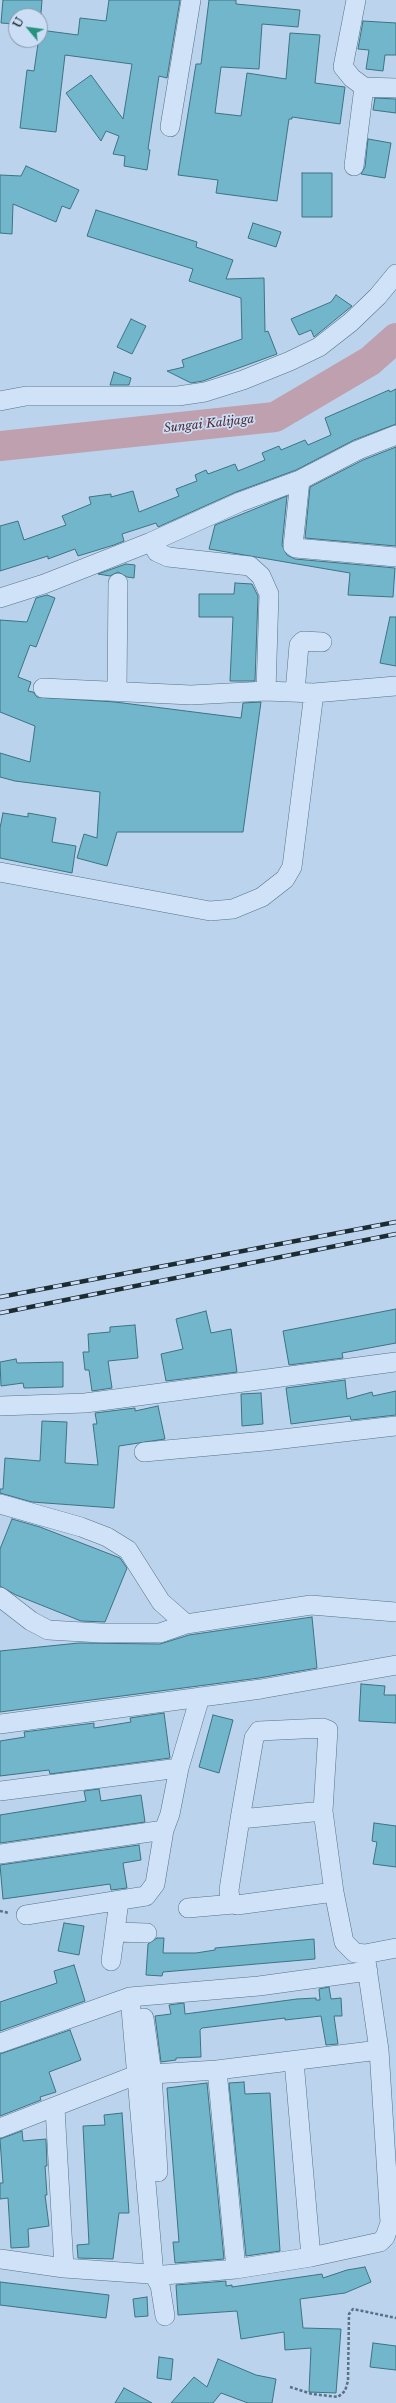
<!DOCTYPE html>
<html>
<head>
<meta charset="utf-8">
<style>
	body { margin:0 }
	#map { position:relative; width:396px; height:2403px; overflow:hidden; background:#bcd3ed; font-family:"Libre Baskerville",serif }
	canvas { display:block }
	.north { position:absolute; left:8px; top:8px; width:40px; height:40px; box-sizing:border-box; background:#cbdef5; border:1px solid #8597a7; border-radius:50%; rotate:299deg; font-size:11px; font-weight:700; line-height:16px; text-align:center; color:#1b2c33 }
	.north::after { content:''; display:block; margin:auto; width:14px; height:18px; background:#26927f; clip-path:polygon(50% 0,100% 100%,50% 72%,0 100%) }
</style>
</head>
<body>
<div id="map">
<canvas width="396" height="2403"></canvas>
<div class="north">U</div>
</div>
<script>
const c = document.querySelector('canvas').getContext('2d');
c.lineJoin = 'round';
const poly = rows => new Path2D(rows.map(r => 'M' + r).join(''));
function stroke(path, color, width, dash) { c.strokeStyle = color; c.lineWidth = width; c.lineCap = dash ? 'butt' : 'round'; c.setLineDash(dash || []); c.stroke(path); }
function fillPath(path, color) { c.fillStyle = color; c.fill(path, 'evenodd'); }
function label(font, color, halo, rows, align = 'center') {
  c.font = font + ' "Libre Baskerville",serif'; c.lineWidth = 3.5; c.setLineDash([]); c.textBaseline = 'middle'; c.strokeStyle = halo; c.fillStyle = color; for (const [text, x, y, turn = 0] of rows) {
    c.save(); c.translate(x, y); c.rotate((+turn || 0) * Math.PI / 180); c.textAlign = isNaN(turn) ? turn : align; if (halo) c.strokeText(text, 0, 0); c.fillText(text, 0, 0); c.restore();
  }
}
stroke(poly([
	[0,446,275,417,370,361,396,338]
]), '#bea0ae', 30);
const building = poly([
	[3,0,42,0,40,26,40,16,16,16,16,24,1,23,3,0],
	[109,0,180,0,167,78,159,76,148,149,150,150,147,170,124,166,125,156,113,154,119,136,106,131,101,141,66,93,91,75,123,119,132,64,65,55,56,132,20,128,27,70,34,71,40,30,78,35,80,18,106,21,109,0],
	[209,0,236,0,236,4,300,10,298,27,262,24,259,69,221,67,215,113,241,116,247,73,286,79,290,33,320,35,315,83,345,87,340,124,292,117,292,119,289,119,277,201,216,193,218,180,178,175,196,64,201,64,209,0],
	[363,21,396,23,396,55,385,55,383,71,366,69,369,50,358,49,363,21],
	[375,98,396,99,396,113,373,110,375,98],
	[368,139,391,143,385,178,361,174,365,167,368,139],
	[26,166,79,190,70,209,62,206,56,222,13,204,12,234,0,233,0,175,21,176,26,166],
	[302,173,332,173,332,217,302,217,302,173],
	[96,210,197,242,196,247,233,260,226,279,264,278,265,332,268,331,277,354,203,381,191,383,167,371,184,367,182,360,242,339,241,298,189,281,193,269,87,236,96,210],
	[253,223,281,232,276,247,248,238,253,223],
	[336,295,352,306,314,337,311,330,299,335,291,319,331,302,336,295],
	[131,319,146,326,132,354,117,347,131,319],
	[114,372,131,378,129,385,110,385,114,372],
	[396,389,396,424,354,440,296,470,236,492,158,527,156,523,122,534,124,541,114,545,78,556,75,549,48,559,48,556,0,571,0,526,18,521,24,540,66,525,62,516,91,504,89,497,111,494,111,497,133,491,139,512,179,496,176,489,197,481,195,475,206,470,208,474,235,464,238,471,265,460,262,453,279,446,281,450,305,440,308,445,331,435,325,418,389,390,390,392,396,389],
	[396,447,396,546,305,538,310,487,363,460,396,447],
	[287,496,282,545,287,555,295,559,395,568,393,597,348,595,350,573,209,549,215,525,287,496],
	[126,564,135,565,134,578,127,577,118,572,110,576,98,574,126,564],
	[235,583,252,584,258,596,255,681,230,681,233,617,199,617,199,594,234,594,235,583],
	[47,595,55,598,36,647,30,645,18,677,31,682,28,691,33,692,37,697,115,702,241,718,243,703,261,702,243,832,117,832,107,866,77,858,84,834,97,838,100,792,15,781,0,777,0,753,30,762,35,726,0,712,0,620,27,622,36,598,47,595],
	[390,617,396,617,396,666,380,663,390,617],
	[3,813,28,817,28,813,56,818,52,842,76,846,72,873,0,858,0,828,3,813],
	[396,1309,396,1343,342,1353,343,1358,289,1365,283,1331,396,1309],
	[206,1311,211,1333,231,1329,237,1372,166,1381,161,1354,183,1349,176,1319,206,1311],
	[135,1325,138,1358,108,1361,112,1388,92,1391,89,1370,85,1370,83,1352,89,1352,88,1334,110,1332,110,1327,135,1325],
	[16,1359,17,1363,63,1362,63,1387,24,1388,23,1383,1,1386,0,1362,16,1359],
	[345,1380,347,1399,372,1392,373,1396,396,1391,396,1415,351,1420,350,1416,291,1424,286,1388,345,1380],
	[261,1393,263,1424,242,1426,241,1394,261,1393],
	[158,1406,165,1439,119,1446,114,1508,32,1502,0,1493,0,1489,3,1489,5,1458,40,1461,42,1421,67,1422,65,1463,98,1465,93,1424,97,1424,95,1413,135,1408,135,1411,158,1406],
	[12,1519,40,1527,120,1558,127,1568,105,1622,81,1621,16,1595,0,1586,0,1549,12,1519],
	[312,1617,317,1668,259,1678,0,1712,0,1651,79,1643,160,1644,189,1635,312,1617],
	[361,1684,385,1686,384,1695,396,1695,396,1723,359,1721,361,1684],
	[164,1713,170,1758,50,1774,49,1770,0,1776,0,1741,25,1737,24,1732,94,1723,94,1728,131,1722,130,1718,164,1713],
	[213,1715,233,1720,219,1773,199,1767,213,1715],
	[99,1789,101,1801,141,1795,145,1822,0,1843,0,1815,86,1801,84,1791,99,1789],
	[374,1823,396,1826,396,1867,373,1864,377,1842,372,1841,374,1823],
	[139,1845,141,1860,123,1863,127,1888,111,1890,110,1884,3,1899,0,1865,139,1845],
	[64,1923,84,1926,79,1955,58,1951,64,1923],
	[157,1938,164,1938,163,1953,196,1953,215,1950,215,1948,314,1939,315,1959,163,1972,162,1976,146,1975,148,1944,157,1938],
	[74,1965,85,2001,0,2031,0,2002,57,1983,54,1971,74,1965],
	[329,1987,331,1999,341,1998,342,2016,334,2016,338,2044,326,2045,321,2016,285,2020,285,2018,202,2028,200,2030,201,2057,176,2058,176,2060,161,2062,155,2016,171,2014,169,2005,184,2003,185,2014,297,1999,316,1998,316,2000,320,2000,319,1989,329,1987],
	[70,2030,81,2060,49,2072,56,2092,40,2097,41,2100,0,2116,0,2054,70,2030],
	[244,2082,245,2094,270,2093,280,2251,246,2256,229,2083,244,2082],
	[207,2083,224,2259,175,2263,173,2242,179,2242,167,2088,207,2083],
	[122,2113,129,2213,119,2213,113,2259,78,2258,77,2245,89,2244,83,2126,105,2125,104,2115,122,2113],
	[22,2131,23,2141,46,2139,47,2166,45,2166,47,2195,45,2195,49,2226,28,2229,29,2247,11,2248,8,2198,0,2199,0,2183,3,2183,0,2139,22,2131],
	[365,2267,371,2282,345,2293,300,2299,303,2328,341,2329,336,2393,309,2392,311,2348,285,2350,284,2332,241,2339,237,2311,178,2315,176,2285,226,2281,226,2286,232,2285,232,2287,322,2274,323,2278,347,2270,365,2267],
	[0,2282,109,2295,106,2318,0,2305,0,2282],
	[147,2297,148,2316,135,2317,133,2299,147,2297],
	[373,2343,396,2346,396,2370,370,2367,373,2343],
	[159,2357,173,2359,171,2380,157,2378,159,2357],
	[218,2359,256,2375,276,2379,272,2403,248,2403,221,2393,213,2403,171,2403,194,2377,207,2387,218,2359],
	[124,2388,152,2403,115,2403,124,2388]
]);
fillPath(building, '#72b6cb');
stroke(building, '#3c7383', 1);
const minor = poly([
	[356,0,343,67,352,78,364,87,396,88],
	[170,127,191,0],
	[354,166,364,87],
	[0,401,26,396,178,396,205,392,243,380,290,361,319,347,351,322,378,296,396,274],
	[300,480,293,546,296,548,396,557],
	[0,598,44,584,151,542],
	[43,688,191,695,266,691,314,693,396,686],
	[117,691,118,583],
	[266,691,269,594,261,576,250,566,168,557,157,552,151,542,240,502,300,480,358,450,396,435],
	[295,692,299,645,303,641,322,642],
	[0,872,210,911,233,909,262,897,285,879,292,867,314,693],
	[0,1406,85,1403,396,1362],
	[144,1452,265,1441,396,1426],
	[0,1504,81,1527,107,1537,128,1550,161,1602,186,1624,311,1605,396,1612],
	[0,1597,31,1621,48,1630,101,1633,160,1633,186,1624],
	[0,1724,261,1689,396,1665],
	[179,1768,200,1697],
	[0,1791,179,1768,170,1814,164,1830,0,1854],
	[240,1819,323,1811],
	[188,1908,234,1904],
	[26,1915,146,1896,155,1884,164,1830],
	[116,1932,147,1933],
	[365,1954,396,1948],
	[111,1961,119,1901],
	[130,1997,154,2275,160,2285,165,2316],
	[144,2018,152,2074,158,2172],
	[0,2043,130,1997,259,1986,368,1971],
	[294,2061,311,2257],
	[217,2070,236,2269],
	[55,2108,64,2268],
	[0,2128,136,2075,217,2070,379,2050,365,1954,355,1953,344,1942,334,1892,323,1811,328,1730,323,1728,259,1731,254,1738,240,1819,229,1890,230,1900,237,1905,334,1892],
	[0,2259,64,2268,164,2275,236,2269,311,2257,380,2242,385,2237,390,2223,379,2050]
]);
stroke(minor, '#567384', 20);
stroke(poly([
	[0,1911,9,1913],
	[290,2387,312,2394,338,2397,345,2391,348,2381,349,2314,353,2309,396,2318]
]), '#567384', 2.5, [3, 2]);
stroke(minor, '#cfe2f8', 19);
const rail = poly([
	[0,1297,396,1222],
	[0,1313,396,1234]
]);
stroke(rail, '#1b2c33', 4.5);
stroke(rail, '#cbdef5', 3, [9]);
label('italic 12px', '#532a34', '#cbdef5', [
	["Sungai Kalijaga",209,424,-6]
]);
</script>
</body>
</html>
